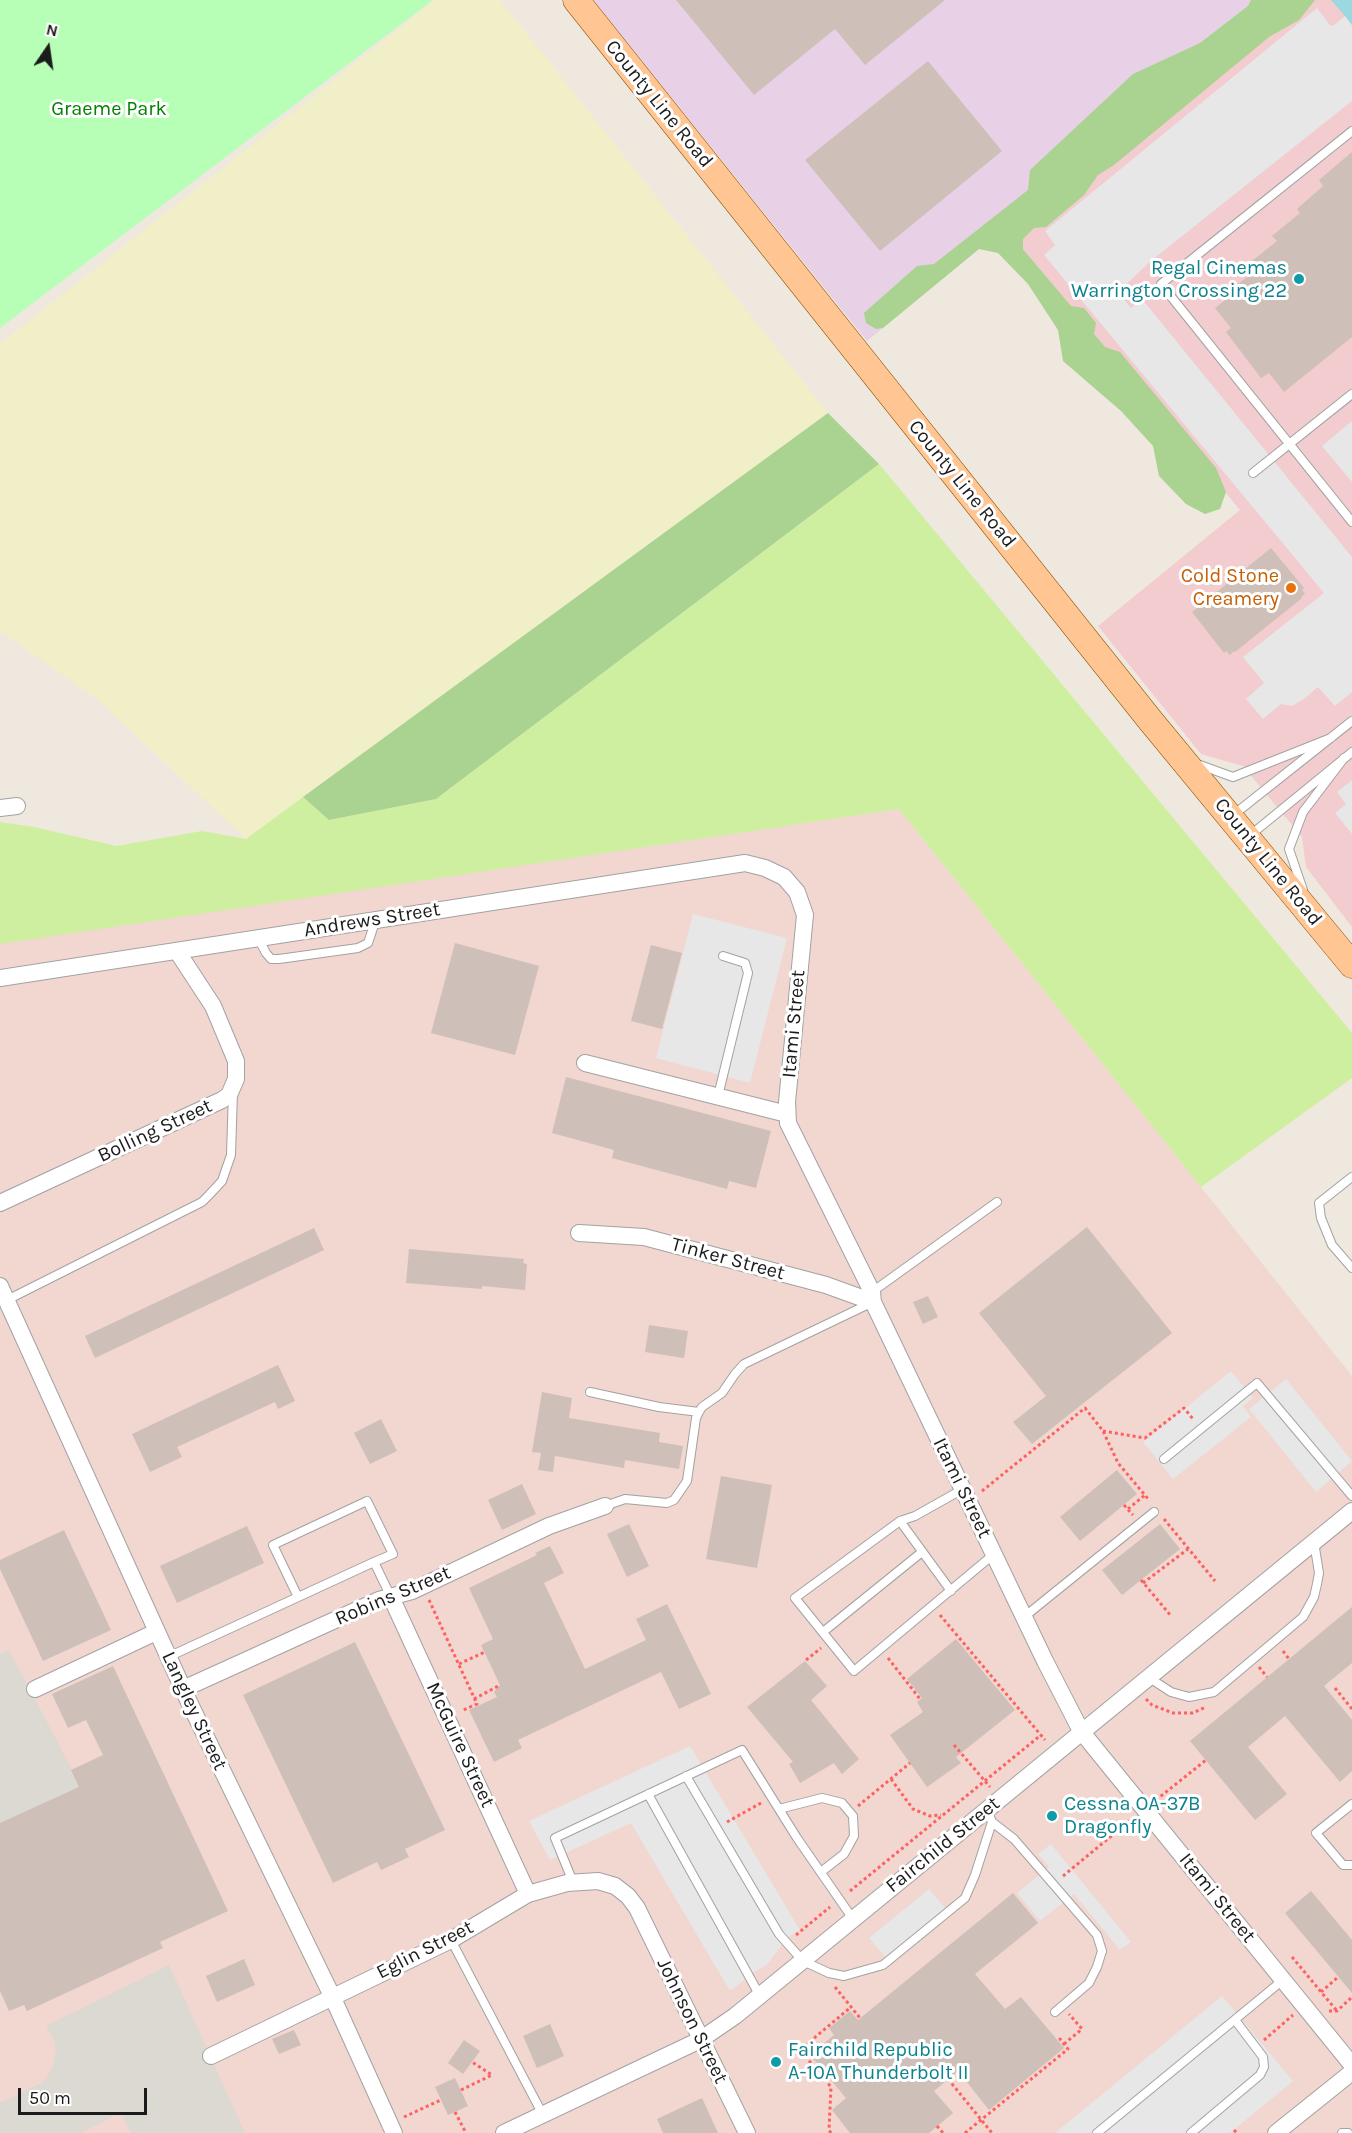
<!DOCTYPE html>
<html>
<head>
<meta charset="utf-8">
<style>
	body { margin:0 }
	#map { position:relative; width:1352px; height:2133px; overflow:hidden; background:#eee8df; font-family:Karla,sans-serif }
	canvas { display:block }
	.north { position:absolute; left:18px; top:18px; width:60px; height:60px; -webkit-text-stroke:4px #fff; paint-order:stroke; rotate:13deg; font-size:16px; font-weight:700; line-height:24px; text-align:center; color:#1b1b1b }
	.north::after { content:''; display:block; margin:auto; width:21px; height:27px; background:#1b1b1b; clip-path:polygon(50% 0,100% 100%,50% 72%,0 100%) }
	.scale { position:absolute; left:18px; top:2088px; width:129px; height:27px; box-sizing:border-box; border:3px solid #1b1b1b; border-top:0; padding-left:8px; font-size:18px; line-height:21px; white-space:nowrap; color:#1b1b1b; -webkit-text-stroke:4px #fff; paint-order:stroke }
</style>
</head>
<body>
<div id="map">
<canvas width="1352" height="2133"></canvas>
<div class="north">N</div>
<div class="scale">50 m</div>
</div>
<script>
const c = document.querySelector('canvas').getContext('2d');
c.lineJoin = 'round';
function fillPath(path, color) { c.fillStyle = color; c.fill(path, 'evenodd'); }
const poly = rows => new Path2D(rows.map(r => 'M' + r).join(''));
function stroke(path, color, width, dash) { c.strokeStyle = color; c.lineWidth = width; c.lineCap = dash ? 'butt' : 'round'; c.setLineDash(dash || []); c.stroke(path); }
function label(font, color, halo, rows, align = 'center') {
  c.font = font + ' Karla,sans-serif'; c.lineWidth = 6; c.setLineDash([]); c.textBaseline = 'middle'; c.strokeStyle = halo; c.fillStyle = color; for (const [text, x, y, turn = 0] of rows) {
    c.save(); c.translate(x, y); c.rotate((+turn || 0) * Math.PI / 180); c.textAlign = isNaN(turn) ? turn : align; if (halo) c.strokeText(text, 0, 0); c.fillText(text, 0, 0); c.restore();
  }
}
fillPath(poly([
	[1281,0,1352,0,1352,927,1306,867,1302,837,1243,766,1201,754,1098,626,1240,510,1005,227]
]), '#f2ccce');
fillPath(poly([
	[593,0,1281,0,867,341]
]), '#e8d1e6');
fillPath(poly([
	[899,809,1352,1376,1352,2133,0,2133,0,943]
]), '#f2d6d0');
fillPath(poly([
	[9,1650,89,1802,0,1843,0,1654],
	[169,1965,245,2133,131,2133,121,2112,81,2133,0,2133,0,2103,41,2083,47,2077,52,2068,56,2051,55,2042,46,2026]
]), '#dcd8d2');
fillPath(poly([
	[435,0,500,0,828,413,246,839,97,699,0,631,0,344]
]), '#f0efc8');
fillPath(poly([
	[879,464,1352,1033,1352,1078,1201,1187,899,809,0,944,0,822,34,827,117,846,202,831,246,839,303,797,329,820,436,799]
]), '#ceef9f');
fillPath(poly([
	[1251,0,1315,0,1299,20,1269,37,1114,165,1098,175,1084,195,1046,227,1034,228,1023,239,1023,249,1071,306,1084,308,1096,323,1094,334,1105,347,1120,352,1216,468,1226,492,1220,509,1205,514,1186,504,1159,476,1153,446,1121,411,1063,361,1058,330,1028,284,998,253,979,249,883,328,876,329,866,323,864,313,917,266,934,264,1028,190,1030,170,1133,74,1200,43,1248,6],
	[828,413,879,464,436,799,329,820,303,797]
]), '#aad290');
fillPath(poly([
	[0,0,433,0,0,328]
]), '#b7ffb6');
fillPath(poly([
	[1317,8,1330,25,1333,26,1345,16,1352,25,1352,101,1152,260,1118,292,1131,308,1142,299,1352,557,1352,692,1335,706,1318,687,1304,699,1292,706,1281,704,1263,719,1246,699,1264,683,1243,657,1324,593,1044,255,1055,245,1045,231],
	[1352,421,1352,482,1322,446],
	[1352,780,1352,834,1335,813,1346,804,1337,792],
	[693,914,787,938,750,1083,656,1058],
	[1231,1371,1253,1398,1243,1406,1251,1417,1173,1479,1143,1442],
	[1286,1379,1352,1461,1316,1492,1249,1409],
	[690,1746,800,1930,787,1938,767,1965,754,1972,730,1991,631,1823,550,1860,529,1821],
	[1051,1844,1131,1942,1120,1950,1074,1894,1040,1921,1017,1893,1049,1867,1038,1854],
	[929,1889,951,1915,891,1964,869,1938],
	[1222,1996,1293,2081,1230,2133,1055,2133]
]), '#e7e7e7');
fillPath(poly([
	[1331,0,1352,0,1352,25,1345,16]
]), '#9bd8e1');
fillPath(poly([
	[676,0,945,0,865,65,835,29,754,95],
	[928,61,1002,151,880,251,805,160],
	[1352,152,1352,337,1284,392,1269,373,1261,378,1226,332,1231,328,1215,308,1234,293,1232,289,1258,268,1252,261,1277,241,1272,236,1300,213,1297,209,1323,186,1319,180],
	[1271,548,1304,588,1302,590,1305,594,1301,597,1302,598,1235,652,1234,651,1230,655,1226,651,1224,653,1192,612],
	[455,943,539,966,515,1055,431,1033],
	[651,945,682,953,662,1029,631,1021],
	[566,1077,771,1131,756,1188,729,1181,727,1189,612,1158,614,1150,552,1133],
	[1087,1227,1172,1333,1032,1444,1013,1422,1046,1396,979,1313],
	[314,1228,324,1250,95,1358,85,1336],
	[409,1249,524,1259,523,1263,527,1264,525,1290,482,1286,482,1289,406,1283],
	[928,1296,938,1317,923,1324,913,1302],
	[649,1325,688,1331,684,1358,645,1352],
	[278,1365,295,1401,278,1409,275,1402,177,1447,182,1457,150,1472,132,1434],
	[542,1392,572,1398,569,1418,660,1433,659,1442,683,1446,679,1469,625,1460,624,1468,555,1456,553,1472,538,1470,541,1453,532,1452],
	[381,1419,397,1451,370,1464,354,1433],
	[1117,1470,1137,1494,1080,1541,1060,1517],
	[721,1476,772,1485,757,1568,706,1559],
	[522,1484,536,1514,502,1530,488,1500],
	[629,1524,649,1566,627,1577,607,1534],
	[1160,1524,1180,1549,1122,1595,1102,1570],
	[247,1526,264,1563,177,1603,160,1566],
	[64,1530,111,1630,43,1661,0,1569,0,1560],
	[550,1546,564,1573,544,1583,585,1669,646,1640,636,1619,667,1604,711,1694,679,1709,661,1672,518,1740,522,1748,494,1762,469,1710,497,1697,494,1692,500,1685,481,1645,493,1639,469,1588,537,1555,535,1553],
	[1352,1607,1352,1663,1324,1686,1352,1720,1352,1771,1340,1782,1285,1716,1248,1747,1287,1794,1255,1820,1190,1741],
	[956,1639,1015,1710,956,1757,961,1763,927,1787,890,1735,923,1712,917,1702,922,1698,907,1679],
	[355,1642,445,1830,405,1849,409,1857,381,1870,377,1862,333,1883,243,1695],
	[805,1661,827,1686,811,1700,859,1759,842,1774,834,1763,800,1783,789,1764,793,1762,747,1707],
	[113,1666,228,1911,160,1942,163,1948,27,2011,24,2005,9,2011,0,1991,0,1823,79,1787,71,1770,103,1755,86,1720,68,1728,52,1694],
	[1311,1891,1352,1940,1352,1993,1285,1913],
	[1013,1893,1038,1923,975,1974,1005,2009,1021,1997,1064,2048,989,2110,958,2071,934,2091,953,2113,929,2133,850,2133,832,2110,846,2098,810,2055,834,2035,829,2028,850,2011,858,2020],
	[244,1959,255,1985,217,2002,206,1976],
	[550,2024,564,2056,537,2068,523,2036],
	[294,2030,301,2045,279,2054,272,2039],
	[464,2040,480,2051,463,2074,448,2063],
	[455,2078,468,2106,448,2115,435,2087],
	[702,2098,718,2133,663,2133,657,2119]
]), '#cec0b8');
const service = poly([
	[1352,131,1161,284,1352,522],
	[1253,473,1352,394],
	[1197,764,1233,777,1331,738],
	[1232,816,1352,721],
	[1248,837,1352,752],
	[1303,890,1289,849,1303,812,1344,758],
	[258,938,266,953,271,959,279,959,358,948,368,943,376,919],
	[718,1096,748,973,745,963,723,956],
	[1352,1177,1319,1203,1321,1218,1332,1245,1352,1268],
	[872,1292,997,1202],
	[7,1300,202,1202,209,1195,222,1181,231,1155,233,1091],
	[590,1392,659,1407,699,1412],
	[1164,1459,1257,1383,1352,1496],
	[963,1489,915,1516,900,1521,795,1598,854,1671,994,1554],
	[605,1506,625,1499,667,1503,674,1500,687,1481,696,1418,699,1412,702,1407,722,1393,735,1374,744,1364,873,1302],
	[900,1521,951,1591],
	[374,1562,391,1597],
	[1024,1617,1154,1512],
	[823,1632,922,1552],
	[168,1657,374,1562,393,1554,367,1501,273,1545,298,1597],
	[1148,1677,1171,1692,1189,1697,1214,1692,1303,1617,1314,1597,1317,1584,1319,1573,1314,1542],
	[686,1776,779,1934,803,1961,829,1973,844,1976,883,1965,965,1898,975,1875,992,1822,987,1810],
	[648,1794,760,1996],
	[1352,1804,1316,1833,1343,1865,1352,1865],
	[779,1809,822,1798,842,1803,853,1816,854,1836,844,1854,821,1872],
	[992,1822,1014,1839,1053,1884,1097,1935,1102,1951,1097,1967,1089,1983,1055,2012],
	[573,1882,555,1838,742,1750,797,1838,853,1919],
	[451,1940,543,2115],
	[1097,2133,1283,1980],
	[1191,2133,1260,2075,1264,2067,1263,2057,1235,2020],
	[1342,2133,1348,2133]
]);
const minor = poly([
	[0,808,17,806],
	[0,978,745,863,765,868,784,877,797,892,805,915,787,1102,788,1123,872,1292,873,1302,1045,1661,1081,1731,1352,2065],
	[585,1063,787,1114],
	[0,1203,222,1100,229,1095,236,1079,236,1061,213,1006,177,951],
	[579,1233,644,1237,826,1285,873,1302],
	[0,1286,189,1702,332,1996,394,2133],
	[391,1597,528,1894],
	[35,1689,156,1632],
	[183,1689,379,1600,412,1591,549,1526,605,1506],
	[211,2056,451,1940,528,1894,567,1883,598,1881,615,1886,628,1896,637,1908,747,2133],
	[504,2133,700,2040,735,2016,1352,1511],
	[1276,2133,1352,2072]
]);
const primary = poly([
	[576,0,1150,720,1352,965]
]);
stroke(service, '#a2a2a2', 10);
stroke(minor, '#a2a2a2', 18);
stroke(primary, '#935300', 27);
stroke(poly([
	[1103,1431,1145,1438,1184,1408,1193,1419],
	[982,1491,1085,1408,1103,1431,1118,1463,1149,1500],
	[1124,1505,1133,1515],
	[1128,1509,1145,1495],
	[1164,1519,1215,1581],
	[1141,1580,1171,1616],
	[1143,1583,1188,1549],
	[429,1600,477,1704,461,1711],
	[940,1615,1045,1740],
	[1283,1651,1289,1659],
	[888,1658,920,1699],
	[806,1660,821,1648],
	[459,1664,485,1652],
	[1259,1667,1267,1677],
	[1335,1688,1352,1709],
	[474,1699,500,1685],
	[1146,1699,1152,1705,1173,1713,1193,1713,1206,1707],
	[954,1745,990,1787],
	[891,1779,913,1809,930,1816,941,1815],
	[1156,1800,1206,1760],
	[858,1806,910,1763],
	[727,1822,761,1803],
	[1063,1876,1132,1819],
	[850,1891,1041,1735],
	[796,1935,830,1907],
	[1292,1957,1337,2011],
	[835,1987,860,2018],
	[1321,1992,1338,1977],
	[1329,2011,1337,2011,1352,1997],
	[1264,2040,1293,2015],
	[1064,2044,1082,2029,1069,2014],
	[948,2079,992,2133],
	[461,2090,492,2075,472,2062],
	[455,2112,466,2133],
	[404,2117,441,2100],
	[937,2126,943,2133],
	[1234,2130,1237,2133],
	[831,2133,829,2130,831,2087,806,2057,807,2044,851,2007],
	[965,2133,1068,2049,1060,2039,1058,2041]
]), '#ff6060', 3, [3, 3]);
stroke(service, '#fff', 8);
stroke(minor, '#fff', 16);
stroke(primary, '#ffc694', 26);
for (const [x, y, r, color] of [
	[1299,279,6,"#0f9aa8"],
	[1291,588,6,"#e8710a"],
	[1052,1816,6,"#0f9aa8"],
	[776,2062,6,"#0f9aa8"]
]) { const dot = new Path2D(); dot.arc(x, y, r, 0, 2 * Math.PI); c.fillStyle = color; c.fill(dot); stroke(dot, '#fff', 2); }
label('20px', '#1b1b1b', '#fff', [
	["County Line Road",659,104,51],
	["County Line Road",962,484,51],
	["County Line Road",1268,862,51],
	["Andrews Street",372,920,-9],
	["Itami Street",794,1024,-85],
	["Bolling Street",155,1131,-25],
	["Tinker Street",728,1259,15],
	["Itami Street",962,1488,64],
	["Robins Street",393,1596,-23],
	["Langley Street",194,1711,65],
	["McGuire Street",460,1745,65],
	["Fairchild Street",943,1845,-39],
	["Itami Street",1217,1898,51],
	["Eglin Street",425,1950,-27],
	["Johnson Street",692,2021,64]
]);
label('20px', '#038200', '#fff', [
	["Graeme Park",109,109]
]);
label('20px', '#0d838f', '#fff', [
	["Regal Cinemas",1287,268,"right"],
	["Warrington Crossing 22",1287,291,"right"],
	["Cessna OA-37B",1064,1804],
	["Dragonfly",1064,1827],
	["Fairchild Republic",788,2050],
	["A-10A Thunderbolt II",788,2073]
], 'left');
label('20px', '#c56008', '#fff', [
	["Cold Stone",1279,576],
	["Creamery",1279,599]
], 'right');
</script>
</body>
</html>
